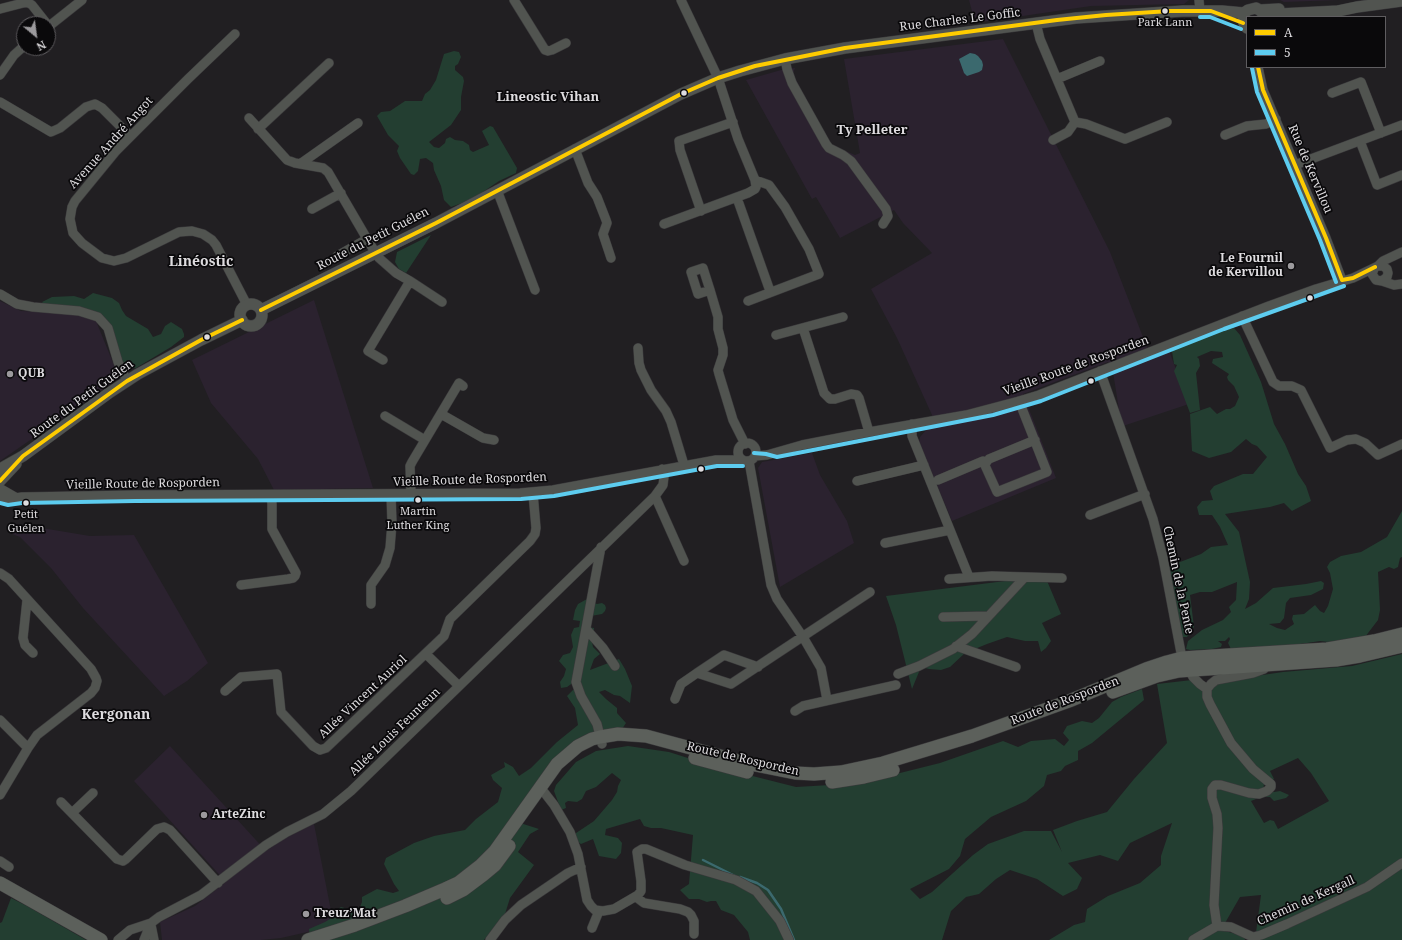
<!DOCTYPE html>
<html>
<head>
<meta charset="utf-8">
<style>
	body { margin:0 }
	#map { position:relative; width:1402px; height:940px; overflow:hidden; background:#211f22; font-family:"Noto Serif",serif }
	canvas { display:block }
	.legend { position:absolute; left:1246px; top:16px; width:140px; height:52px; box-sizing:border-box; background:#0a090b; border:1px solid #5f5d60; margin:0; padding:5px 7px; list-style:none; font-size:12px; color:#dedcdf }
	.legend li { display:flex; align-items:center; gap:8px; height:20px }
	.legend b { width:20px; border:1px solid #5f5d60 }
	.north { position:absolute; left:16px; top:16px; width:40px; height:40px; box-sizing:border-box; background:#0a090b; border:1px solid #5f5d60; border-radius:50%; rotate:151deg; font-size:11px; font-weight:700; line-height:16px; text-align:center; color:#dedcdf }
	.north::after { content:''; display:block; margin:auto; width:14px; height:18px; background:#9c9a9d; clip-path:polygon(50% 0,100% 100%,50% 72%,0 100%) }
</style>
</head>
<body>
<div id="map">
<canvas width="1402" height="940"></canvas>
<ul class="legend">
<li><b style="height:5px;background:#fecc00"></b>A</li>
<li><b style="height:5px;background:#5dccef"></b>5</li>
</ul>
<div class="north">N</div>
</div>
<script>
const c = document.querySelector('canvas').getContext('2d');
c.lineJoin = 'round';
function fillPath(path, color) { c.fillStyle = color; c.fill(path, 'evenodd'); }
const poly = rows => new Path2D(rows.map(r => 'M' + r).join(''));
function stroke(path, color, width, dash) { c.strokeStyle = color; c.lineWidth = width; c.lineCap = dash ? 'butt' : 'round'; c.setLineDash(dash || []); c.stroke(path); }
function label(font, color, halo, rows, align = 'center') {
  c.font = font + ' "Noto Serif",serif'; c.lineWidth = 3.5; c.setLineDash([]); c.textBaseline = 'middle'; c.strokeStyle = halo; c.fillStyle = color; for (const [text, x, y, turn = 0] of rows) {
    c.save(); c.translate(x, y); c.rotate((+turn || 0) * Math.PI / 180); c.textAlign = isNaN(turn) ? turn : align; if (halo) c.strokeText(text, 0, 0); c.fillText(text, 0, 0); c.restore();
  }
}
fillPath(poly([
	[969,0,1189,0,1184,4,1091,6,975,23],
	[1280,0,1339,0,1284,2],
	[1003,39,1110,252,1150,355,1168,348,1189,404,1123,426,1120,416,1113,372,1108,362,1023,394,1056,478,952,521,919,442,920,437,929,427,934,426,932,415,897,338,871,289,932,253,903,223,894,210,840,238,816,197,812,199,746,80,781,70,795,68,793,74,829,142,834,146,855,155,860,153,844,59],
	[314,300,373,488,274,490,258,459,211,403,192,360],
	[0,301,21,311,71,313,96,321,116,370,111,384,0,461],
	[812,453,820,475,847,521,854,543,780,587,758,468,762,462],
	[12,523,90,536,134,535,208,663,187,681,164,696,83,608,51,568,20,537,12,534],
	[170,746,266,851,284,839,314,824,334,926,281,938,261,940,162,940,160,922,195,906,226,882,134,781]
]), '#2b222f');
fillPath(poly([
	[454,51,459,52,461,57,458,64,455,66,455,70,463,77,464,81,461,97,461,110,451,125,429,142,434,147,439,148,445,143,446,139,450,137,455,140,463,141,469,145,470,150,473,152,489,145,482,131,490,126,493,127,517,168,516,173,499,181,480,194,462,203,451,207,444,200,441,186,434,170,433,163,426,158,420,159,418,171,414,175,411,174,400,158,397,151,399,146,388,135,377,116,381,112,390,111,405,101,422,101,425,94,430,90,436,80,444,54],
	[431,235,406,273,399,269,395,262,397,252],
	[93,293,112,298,119,303,122,310,126,316,148,329,153,337,161,334,165,326,171,322,182,329,184,334,184,337,171,347,136,368,121,367,107,322,45,306,42,302,52,297,74,296,84,299],
	[1234,328,1240,335,1261,382,1274,424,1285,444,1298,474,1306,486,1311,501,1292,511,1284,503,1270,507,1225,514,1239,532,1250,582,1249,599,1245,609,1256,603,1273,588,1306,584,1321,581,1324,583,1323,589,1311,595,1290,598,1286,603,1284,618,1280,623,1269,624,1277,628,1285,630,1294,624,1292,619,1293,615,1304,614,1315,605,1320,611,1324,613,1328,606,1333,589,1330,573,1327,567,1330,562,1341,556,1361,552,1387,537,1402,511,1402,557,1400,558,1398,567,1394,569,1389,567,1378,572,1380,610,1378,620,1365,637,1337,643,1320,641,1294,645,1231,649,1228,643,1230,639,1229,637,1225,641,1218,641,1222,644,1221,647,1212,649,1190,650,1186,649,1188,641,1202,630,1223,620,1231,612,1229,607,1236,600,1237,582,1212,592,1200,592,1190,595,1194,627,1187,637,1180,637,1167,567,1201,554,1211,547,1228,545,1220,527,1212,515,1199,515,1197,507,1202,501,1213,500,1210,491,1214,486,1243,474,1253,474,1267,457,1257,446,1252,444,1246,439,1231,452,1209,458,1192,451,1190,414,1210,407,1217,414,1226,409,1230,409,1235,406,1239,397,1234,386,1228,380,1227,377,1229,374,1212,363,1213,359,1223,357,1222,352,1211,351,1197,357,1199,359,1200,366,1196,373,1200,410,1190,413,1174,371,1177,365,1174,364,1172,351,1202,336],
	[1045,576,1061,614,1042,623,1051,641,1046,648,1041,652,1038,641,1025,641,1007,637,987,644,965,653,950,667,941,670,929,669,921,667,912,689,896,625,886,596],
	[587,599,597,604,602,603,605,605,606,608,605,611,602,614,591,616,588,627,594,628,594,632,592,642,593,647,600,654,594,659,590,670,619,659,625,669,632,686,630,703,620,696,614,695,605,690,599,692,606,699,617,708,617,713,626,723,622,729,591,734,514,821,539,829,530,834,518,852,534,865,510,898,505,914,484,940,310,940,309,929,325,922,330,919,333,912,341,907,355,911,360,907,362,902,362,897,377,889,393,893,399,891,394,884,384,864,386,858,414,843,434,836,465,830,476,819,498,802,502,788,493,780,491,775,505,767,504,762,513,767,519,776,531,768,557,742,578,725,575,708,567,696,573,690,580,690,574,682,567,687,561,688,560,682,564,676,566,669,559,661,563,655,570,653,573,647,571,635,574,628,579,627,580,621,573,620,575,610,578,604],
	[1402,654,1402,940,1255,940,1261,895,1240,897,1221,930,1244,936,1245,940,1049,940,1074,925,1085,922,1087,909,1108,896,1140,883,1161,865,1161,856,1172,823,1130,843,1118,861,1100,855,1068,863,1082,878,1077,889,1063,896,1037,879,1010,870,996,879,979,894,966,897,951,911,942,940,750,940,748,932,734,915,721,910,716,901,711,901,707,902,699,899,689,899,680,890,689,884,693,835,661,828,651,828,644,826,640,819,606,829,605,835,618,838,622,843,621,853,616,859,599,856,593,839,581,844,574,839,576,833,594,821,612,800,617,792,618,786,621,780,612,773,596,787,586,791,582,799,577,802,568,801,565,803,566,808,561,810,554,791,556,785,576,762,596,751,628,746,669,752,713,766,796,787,847,784,880,778,940,763,1003,741,1018,747,1031,741,1055,739,1064,746,1069,740,1063,733,1067,726,1082,721,1092,723,1099,718,1112,702,1121,697,1142,689,1144,700,1092,743,1078,751,1078,760,1065,766,1061,771,1047,775,1044,786,1026,801,991,817,965,839,960,856,949,869,910,889,920,899,932,892,973,855,988,844,1024,831,1051,831,1062,852,1053,830,1077,821,1107,812,1134,779,1167,743,1157,684,1192,680,1211,700,1211,692,1213,685,1228,680,1283,672,1352,666],
	[1298,758,1311,773,1329,801,1278,829,1274,821,1270,820,1264,823,1251,801,1261,797,1270,797,1274,801,1286,798,1289,795,1280,791,1274,792,1263,786,1274,779,1270,771],
	[11,898,27,906,86,940,0,940,0,923,2,922]
]), '#233e31');
fillPath(poly([
	[970,53,975,54,978,56,982,61,983,65,982,70,979,72,967,76,964,73,959,59]
]), '#3b696e');
stroke(poly([
	[703,860,735,876],
	[740,877,757,883,768,890,781,909,794,940]
]), '#3b696e', 2.5);
const minor = poly([
	[514,0,545,50,548,51,552,50,566,43],
	[681,0,718,78,738,139,755,180,769,185,785,207,809,249,819,274,748,301],
	[1199,0,1200,11],
	[0,9,27,2,32,5,47,24],
	[1036,23,1040,39,1075,122,1086,124,1125,139,1167,122],
	[48,27,82,0],
	[235,34,188,79,116,151,75,201,72,207,70,219,73,233,82,243,102,258,114,261,126,258,179,232,192,231,203,234,212,240,216,245,247,305],
	[785,59,787,69,792,83,826,144,829,148,843,155,851,161,886,209,888,216,883,224],
	[1258,67,1263,90,1326,238,1342,280],
	[0,75,14,55,24,46],
	[1057,79,1100,61],
	[1332,93,1361,82,1381,133],
	[0,102,51,132,60,128,86,107,95,104,102,108,130,136],
	[249,118,287,160,295,163,323,168,328,172,370,244,379,258,396,273,410,281,368,351,383,360],
	[258,129,329,63],
	[1225,135,1247,126,1266,124,1276,119],
	[1053,140,1068,132,1075,122],
	[1360,141,1377,185,1402,175],
	[575,149,588,183,597,197,606,220,607,223,603,234,611,258],
	[300,164,358,123],
	[1295,165,1402,125],
	[497,190,535,290],
	[737,198,770,291],
	[312,209,341,193],
	[701,211,680,150,679,141,733,122],
	[664,224,748,193,755,189,756,187,755,180],
	[337,256,367,239],
	[1378,266,1383,261,1402,252],
	[410,281,442,302],
	[1382,281,1394,285,1402,284],
	[710,290,698,294,691,272,703,268,710,290,718,317,718,329,723,348,723,355,718,370,719,374,733,420,745,444],
	[0,294,17,304,33,307,79,311,98,317,108,328,118,362,127,381],
	[1242,316,1273,382,1279,386,1292,386,1301,390,1330,448,1347,440,1356,439,1365,443,1378,455,1402,444],
	[803,328,824,393,830,399,835,399,851,394,857,395,859,398,869,432],
	[776,335,843,317],
	[638,348,639,363,641,370,651,390,666,411,671,422,684,465],
	[1100,371,1153,519,1163,558,1182,658,1193,677,1200,684,1207,689],
	[441,414,483,438,494,440],
	[385,416,425,440],
	[912,424,912,436,969,577],
	'738 452a9 9 0 1 1 18 0a9 9 0 1 1-18 0Z',
	[755,456,767,455,802,445,869,432,966,415,1019,401,1039,395,1269,306,1316,289,1353,278,1378,266,1383,266,1387,269,1388,273,1387,277,1382,281,1376,280,1372,274,1374,269],
	[749,461,771,585,777,599,803,637,821,668,827,700],
	[985,464,989,459,1035,440],
	[938,480,983,461,997,492,1047,472,1019,401],
	[857,481,924,465],
	[1,489,15,497],
	[411,494,410,466,412,462,459,383,463,386],
	[655,496,684,561],
	[0,497,8,499,22,497,135,495,520,493,553,490,716,460,743,460],
	[1090,515,1145,494],
	[885,543,950,530],
	[601,547,576,682,581,696,597,724,602,744],
	[0,573,9,579,91,669,96,678,97,681,95,688,91,693,37,735,28,748,0,795],
	[949,579,992,576,1062,578],
	[241,585,288,579,293,578,295,576,296,573,272,529,272,504,271,495],
	[27,600,23,638,25,645,33,653],
	[371,604,371,585,385,565,390,548,392,523,391,495],
	[943,617,988,616],
	[587,630,603,648,615,666],
	[956,646,1016,667],
	[426,654,459,686],
	[697,673,724,655,758,667],
	[898,674,919,666,953,649,972,634,1025,577],
	[225,691,241,677,277,674,281,712,313,746,320,750,326,748,444,636,450,619,530,541,535,534,536,528,533,493],
	[675,699,681,684,697,673,731,684,870,592],
	[795,711,803,706,896,685],
	[0,720,28,748],
	[540,787,554,805,570,832,578,854,587,900,591,906,595,910,603,911,614,909,638,895,641,891,641,881,637,852,642,849,646,849,685,865,736,880,756,891,780,921,789,940],
	[61,802,117,859,123,861,126,859,157,829,164,827,170,830,218,883],
	[72,813,93,793],
	[0,861,9,867],
	[636,897,644,903,680,909,688,912,691,915,694,921,694,934],
	[151,925,154,940],
	[1217,926,1214,905,1218,828,1217,814,1212,798,1212,789,1215,785,1221,785,1249,793,1259,794,1267,791,1271,787,1271,784,1253,769,1231,743,1210,704,1207,697,1207,689,1211,684,1216,680,1253,673,1264,669,1266,666],
	[592,928,599,911],
	[118,940,130,930,151,923,159,917,201,895,266,845,287,832,323,814,351,791,655,496,663,485,664,477,662,469],
	[144,940,151,923],
	[490,940,505,920,521,905,568,873,581,867],
	[1193,940,1217,926,1231,927,1253,937,1261,935,1287,924,1367,887,1402,863]
]);
const tertiary = poly([
	[1260,10,1279,9],
	[1267,17,1279,14,1338,11,1357,7,1402,1],
	[1247,28,1245,26,1243,20,1244,13,1248,10,1256,8,1261,11,1264,16],
	'240 315a11 11 0 1 1 22 0a11 11 0 1 1-22 0Z',
	[261,310,436,223,681,94,718,78,740,71,785,59,845,48,1076,18,1183,11,1222,11,1244,13],
	[0,469,23,456,109,393,138,374,201,340,242,320],
	[0,481,16,464]
]);
const secondary = poly([
	[1113,692,1157,676,1179,671,1336,660,1360,656,1402,646],
	[695,758,747,772],
	[832,782,864,777,893,770],
	[0,883,101,940],
	[447,898,463,890,483,875,495,865,509,846],
	[308,940,355,925,405,906,445,889,458,883,481,865,495,851,557,764,578,746,592,739,600,737,618,734,646,736,750,764,795,773,814,774,841,772,883,763,972,736,1069,701,1146,669,1167,662,1182,658,1212,656,1327,649,1374,641,1402,634]
]);
stroke(minor, '#3b3a3c', 10);
stroke(tertiary, '#3b3a3c', 12);
stroke(secondary, '#3b3a3c', 14);
stroke(minor, '#515450', 9);
stroke(tertiary, '#515450', 11);
stroke(secondary, '#5c605b', 13);
stroke(poly([
	[1258,67,1263,90,1326,238,1342,280],
	[1342,280,1353,278,1375,267],
	[261,310,436,223,681,94,718,78,755,66,845,48,1057,20,1106,15,1170,11,1211,11,1243,23],
	[0,481,23,456,127,381,201,340,242,320]
]), '#fecc00', 4);
stroke(poly([
	[1200,17,1210,17,1241,29],
	[1252,68,1257,92,1320,240,1336,282],
	[754,453,766,454,777,457,993,415,1041,401,1224,329,1344,286],
	[0,503,8,505,22,503,135,501,521,499,554,496,717,466,743,466]
]), '#5dccef', 4);
for (const [x, y, r, color] of [
	[1165,11,3.5,"#dedcdf"],
	[684,93,3.5,"#dedcdf"],
	[1291,266,4,"#9c9a9d"],
	[1310,298,3.5,"#dedcdf"],
	[207,337,3.5,"#dedcdf"],
	[10,374,4,"#9c9a9d"],
	[1091,381,3.5,"#dedcdf"],
	[701,469,3.5,"#dedcdf"],
	[418,500,3.5,"#dedcdf"],
	[26,503,3.5,"#dedcdf"],
	[204,815,4,"#9c9a9d"],
	[306,914,4,"#9c9a9d"]
]) { const dot = new Path2D(); dot.arc(x, y, r, 0, 2 * Math.PI); c.fillStyle = color; c.fill(dot); stroke(dot, '#0a090b', 1.5); }
label('11px', '#dedcdf', '#0a090b', [
	["Park Lann",1165,23],
	["Martin",418,512],
	["Luther King",418,526],
	["Petit",26,515],
	["Guélen",26,529]
]);
label('12px', '#dedcdf', '#0a090b', [
	["Rue Charles Le Goffic",960,20,-7],
	["Avenue André Angot",111,143,-48],
	["Rue de Kervillou",1310,169,67],
	["Route du Petit Guélen",373,239,-27],
	["Vieille Route de Rosporden",1076,366,-20],
	["Route du Petit Guélen",82,399,-36],
	["Vieille Route de Rosporden",470,480,-2],
	["Vieille Route de Rosporden",143,484,-1],
	["Chemin de la Pente",1178,580,78],
	["Allée Vincent Auriol",363,697,-43],
	["Route de Rosporden",1065,701,-21],
	["Allée Louis Feunteun",395,732,-44],
	["Route de Rosporden",743,759,13],
	["Chemin de Kergall",1306,901,-24]
]);
label('bold 12px', '#dedcdf', '#0a090b', [
	["Le Fournil",1283,259,"right"],
	["de Kervillou",1283,273,"right"],
	["QUB",18,374],
	["ArteZinc",212,815],
	["Treuz’Mat",314,914]
], 'left');
label('bold 13px', '#dedcdf', '#0a090b', [
	["Lineostic Vihan",548,97],
	["Ty Pelleter",872,130]
]);
label('bold 14px', '#dedcdf', '#0a090b', [
	["Linéostic",201,262],
	["Kergonan",116,715]
]);
</script>
</body>
</html>
